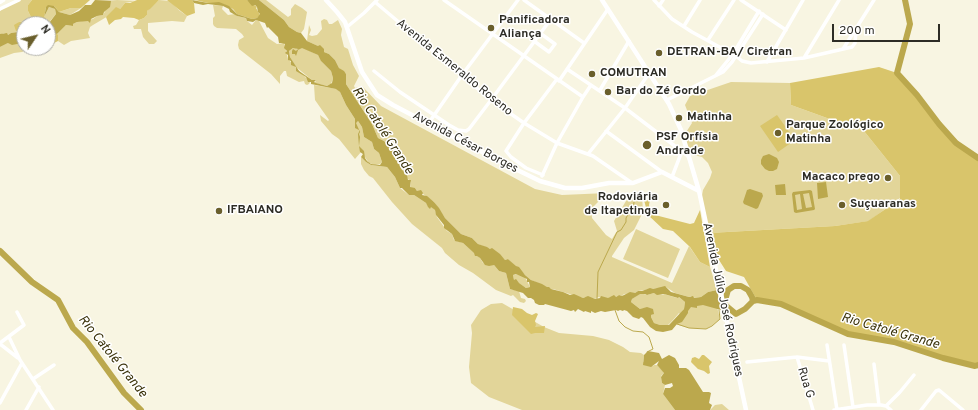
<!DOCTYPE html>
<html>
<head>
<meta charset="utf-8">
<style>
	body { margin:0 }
	#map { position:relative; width:978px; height:410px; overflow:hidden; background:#f8f5e2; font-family:Overpass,sans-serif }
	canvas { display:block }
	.north { position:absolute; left:16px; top:16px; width:40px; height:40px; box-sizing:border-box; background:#fff; border:1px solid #ababa8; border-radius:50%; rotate:55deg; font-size:11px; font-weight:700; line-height:16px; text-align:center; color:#2d2c25 }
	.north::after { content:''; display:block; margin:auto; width:14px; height:18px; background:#6a5f2c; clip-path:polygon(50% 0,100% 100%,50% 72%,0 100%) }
	.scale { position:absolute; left:832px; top:24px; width:108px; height:18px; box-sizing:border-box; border:2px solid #2d2c25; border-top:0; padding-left:5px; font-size:12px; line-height:14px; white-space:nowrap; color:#2d2c25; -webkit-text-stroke:3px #fff; paint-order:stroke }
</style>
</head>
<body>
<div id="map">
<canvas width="978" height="410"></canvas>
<div class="north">N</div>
<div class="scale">200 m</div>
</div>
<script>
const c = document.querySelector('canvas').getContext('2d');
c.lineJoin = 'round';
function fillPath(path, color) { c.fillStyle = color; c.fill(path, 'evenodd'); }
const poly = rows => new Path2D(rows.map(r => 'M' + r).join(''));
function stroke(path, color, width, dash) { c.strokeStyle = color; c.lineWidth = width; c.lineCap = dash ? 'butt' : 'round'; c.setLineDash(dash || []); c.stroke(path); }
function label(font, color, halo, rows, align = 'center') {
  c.font = font + ' Overpass,sans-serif'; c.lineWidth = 3; c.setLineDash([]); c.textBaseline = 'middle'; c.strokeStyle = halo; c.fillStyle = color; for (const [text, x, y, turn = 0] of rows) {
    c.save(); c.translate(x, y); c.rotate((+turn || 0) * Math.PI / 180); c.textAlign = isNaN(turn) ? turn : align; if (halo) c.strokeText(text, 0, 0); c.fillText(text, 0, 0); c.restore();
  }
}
fillPath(poly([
	[20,0,32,0,28,5,28,11,31,17,27,21,19,22,16,31,18,32,11,33,8,35,4,33,0,35,0,11,4,8],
	[117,0,137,1,125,3,120,9,93,25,90,27,88,33,90,38,71,41,64,45,58,41,57,34,66,25,73,26,73,24,77,22,93,19,97,16,103,15,111,1],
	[159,0,170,1,180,11,187,16,184,22,172,21,148,23,148,31,157,41,154,44,149,44,143,37,141,29,134,29,133,26,136,25,139,20,144,18,147,15,147,11],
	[259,0,266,0,288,17,291,15,291,9,295,4,302,8,307,12,304,29,301,33,297,32,289,27,284,20],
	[213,5,223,6,222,9,228,15,235,14,237,16,246,18,247,21,252,25,256,20,259,21,268,38,277,44,284,43,288,59,310,82,309,84,307,85,305,84,304,81,299,82,287,76,286,71,284,71,280,76,280,84,271,74,239,49,238,45,239,40,244,37,242,34,236,29,217,28,214,26,213,24,213,18,215,16],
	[49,7,55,9,56,14,50,21,48,26,44,17],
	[71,8,81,8,70,15,59,12],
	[324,19,327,20,329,24,332,24,338,20,342,29,341,35,344,47,348,49,353,65,359,76,354,86,355,88,362,86,381,106,535,189,562,195,607,193,591,209,592,218,606,235,612,239,617,231,614,221,626,201,635,192,642,195,643,212,634,230,624,238,612,256,612,257,672,283,689,246,700,262,710,267,717,290,708,292,701,297,693,298,691,296,689,297,675,293,666,287,653,289,648,289,645,290,638,291,635,293,624,294,622,296,619,295,616,297,610,297,608,299,598,297,595,299,585,297,583,298,553,289,551,289,531,280,525,275,508,259,505,260,495,251,478,244,472,238,461,234,445,218,434,202,419,191,417,191,415,188,410,188,411,182,407,178,407,175,404,174,401,168,401,165,397,163,397,160,395,158,393,150,384,141,378,138,372,124,346,84,346,74,339,68,335,60,329,54,324,52,322,48,307,41,309,25,311,30,309,35,312,36,317,35,322,29,321,21],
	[8,43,24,44,24,48,30,48,22,52,14,53,0,58,0,47],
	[302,47,318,55,322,62,331,71,333,78,331,84,327,86,315,83,316,80,312,80,296,67,290,57,289,51,293,48,296,48,298,50],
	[731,82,790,83,791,105,838,122,860,126,900,176,900,198,869,221,835,226,709,233,701,201,703,190,710,178,712,172,708,163,702,157,689,154,683,137,692,123,685,105,690,96],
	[314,85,337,89,340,92,346,105,355,119,356,122,358,121,362,127,364,137,372,142,374,149,379,153,382,162,380,164,375,165,369,163,360,150,361,152,355,159,339,139,332,134,321,121,320,115,328,121,329,120,315,100],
	[361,157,366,162,371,165,387,167,395,177,400,188,409,195,414,195,426,203,428,206,431,206,435,210,437,217,447,231,452,234,454,240,463,243,480,258,483,263,494,265,499,271,506,273,510,289,519,291,521,298,525,299,526,301,524,303,520,302,513,295,511,296,496,290,473,273,459,265,445,253,442,248,412,224,392,202,373,178,369,176,364,170,361,164],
	[636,229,680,249,668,278,623,259],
	[517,274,525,277,530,287,526,288,514,280,513,275],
	[654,293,663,295,664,294,677,298,679,297,685,302,684,309,680,314,679,313,673,320,667,326,660,325,654,323,651,317,651,315,653,314,650,308,640,309,631,302,632,299,639,294,644,294,647,295],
	[699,301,717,307,720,319,713,325,706,329,689,328,675,324,690,307],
	[502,303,544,327,559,333,593,336,609,340,623,347,630,352,641,353,644,355,643,362,653,366,654,365,657,365,663,371,664,373,661,376,662,383,665,385,663,394,675,410,522,410,489,397,471,383,469,367,472,333,471,325,481,310,491,304],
	[722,404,729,410,710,410,715,405]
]), '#e2d599');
fillPath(poly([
	[32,0,90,0,81,8,71,8,59,12,54,6,46,7,44,18,46,24,24,24,24,34,16,31,14,25,19,22,27,21,31,17,28,11,28,5],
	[137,0,159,0,150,9,147,11,147,15,144,18,139,20,134,18,123,17,121,19,115,20,109,25,106,17,116,7,120,9,125,3,130,3],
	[167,0,192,0,194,3,195,13,187,16],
	[195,0,247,0,257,7,256,8,260,15,257,18,252,19,237,14,233,9,223,4,208,3],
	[53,33,57,34,58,35,58,41,54,43,52,47,48,47,48,37],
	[879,67,897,73,917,95,939,124,956,143,978,158,978,365,975,366,943,358,894,342,848,334,781,304,757,300,744,277,726,271,712,249,709,233,835,226,868,221,900,199,900,176,860,126,838,122,791,105,790,83],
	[777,115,795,140,778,152,760,126],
	[644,200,650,200,649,205,651,214,690,224,694,223,700,210,710,267,700,262,690,247,673,231,663,229,648,215],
	[513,307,522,309,527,313,532,315,536,313,538,314,535,321,536,325,535,327,545,326,544,333,535,333,531,334,512,315],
	[702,355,704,355,712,362,709,366,710,373,708,374,704,371,698,369,691,362,692,358,695,357,699,359]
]), '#d9c56b');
fillPath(poly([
	[95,0,117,1,111,1,110,7,104,12,103,15,97,16,91,19,90,23,88,21,77,22,73,24,73,26,66,25,57,34,53,33,49,37,48,37,49,23,56,14,55,9,49,7,44,17,47,21,46,24,44,18,46,7,48,5,54,6,59,12,70,15,79,11,85,5,91,5],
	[192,0,208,3,219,2,229,6,237,14,252,19,257,18,260,14,258,12,257,7,255,5,252,6,247,0,259,0,284,20,289,27,297,32,301,33,307,41,318,46,320,45,324,49,324,52,329,54,335,60,339,68,344,71,346,74,346,84,372,124,378,138,384,141,391,148,395,150,394,154,395,158,396,160,398,159,397,163,402,166,401,168,403,171,405,171,404,174,407,175,408,180,411,180,410,187,415,188,417,191,421,190,423,193,422,195,427,196,434,202,439,208,445,218,461,234,472,238,478,244,487,247,490,249,492,248,500,254,505,260,508,259,516,266,519,267,525,275,531,280,542,284,547,287,549,287,551,289,563,292,570,295,574,294,583,298,588,296,595,299,600,298,601,296,608,298,614,295,616,297,619,295,622,296,630,292,635,293,638,291,642,291,650,288,653,289,665,286,671,292,689,297,693,296,694,298,701,297,708,292,717,290,721,310,703,305,697,306,697,308,691,307,688,311,688,313,682,322,677,324,672,330,663,332,656,331,650,327,643,318,641,317,639,319,633,317,627,311,624,310,623,311,620,310,618,311,616,310,605,312,601,311,595,313,591,311,591,313,585,311,584,312,578,309,575,312,574,310,571,311,545,304,544,305,539,305,535,303,534,300,531,298,528,298,523,293,510,289,506,273,499,271,494,265,489,266,485,265,480,258,477,256,475,256,474,253,463,243,455,241,452,234,444,228,444,225,436,215,435,210,431,207,430,209,428,207,426,203,414,195,409,195,402,188,400,188,395,177,387,167,371,165,366,162,361,157,363,154,360,152,359,146,358,134,359,132,359,130,355,128,355,119,346,105,340,92,336,89,311,84,311,82,308,82,306,77,296,71,296,67,291,65,291,61,288,60,288,55,285,53,287,51,284,48,285,44,281,43,279,43,278,37,268,27,267,28,265,23,256,20,253,22,247,21,246,18,237,16,230,12,229,9,223,6,208,4,203,5,194,3],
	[293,48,298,49,296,51,293,49,292,51,292,54,295,54,296,56,298,50,302,48,318,55,321,61,331,71,333,78,332,83,327,86,316,83,314,82,316,80,312,80,299,71,290,57,289,51],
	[358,121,362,127,364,137,372,142,374,149,379,153,382,162,380,165,371,164,367,161,365,158,364,151,359,146,360,137,359,134,360,132,356,123],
	[516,274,527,279,527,282,529,282,530,287,526,288,519,283,516,279,514,280,513,275],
	[654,293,657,295,664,294,678,298,679,297,685,302,684,309,669,325,660,325,654,323,651,317,651,315,654,314,653,309,647,307,640,309,631,302,632,299,640,294,645,294,647,295],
	[24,31,24,44,17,44,12,45,8,43,0,47,0,34,7,33,8,35,11,33],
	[769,154,777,158,779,162,777,169,773,171,769,171,765,169,761,164,761,160,763,156],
	[826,182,828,197,818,199,817,183],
	[785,184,786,195,776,195,775,185],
	[750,189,762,193,763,196,758,208,756,209,744,204,743,202,747,190],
	[810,190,812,191,815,209,814,210,796,213,794,212,792,194,793,192],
	[809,193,812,207,806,208,803,194],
	[800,194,802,209,797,210,795,195],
	[648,351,659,353,662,359,669,355,675,358,679,365,679,368,686,368,689,370,703,392,709,392,711,393,709,403,712,405,710,410,675,410,663,394,665,388,670,388,673,386,672,383,665,385,662,383,661,377,664,373,657,365,659,361,651,367,643,365,644,355]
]), '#bba84d');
stroke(poly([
	[597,299,598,272,617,232,621,230,626,222,626,218,629,213,633,211,634,202],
	[615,310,619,321,625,327,633,331,643,332,649,337,653,349,647,352],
	[677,324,689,328,706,329,712,326,720,319,719,310]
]), '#bba84d', 1);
stroke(poly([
	[905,0,910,24,897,73,917,95,939,124,956,143,978,158],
	[0,251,32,282,58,300,73,328,87,342,124,393,141,410],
	[713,303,716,303,718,305,724,304,736,314,745,309,753,301,757,300,781,304,848,334,894,342,943,358,975,366,978,365],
	[724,304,728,290,734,286,741,286,748,290,752,297,753,301]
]), '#bba84d', 6);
stroke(poly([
	[444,0,583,97,591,85],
	[524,0,584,43],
	[654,0,672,19,692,32,736,56,742,61,751,63,804,58,852,47,855,43,856,30],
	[741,0,786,30],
	[375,2,491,100,524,123,557,143,593,156,632,183],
	[659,6,663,0],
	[0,9,19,0],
	[684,26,700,0],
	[347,27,364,13,377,0],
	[708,40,734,0],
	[534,41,549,52,555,44,540,33],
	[843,49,874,0],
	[804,58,839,0],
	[767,62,803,0],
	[567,69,625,108,688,156],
	[374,71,400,92,449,125,458,130,466,131,469,129,491,100,551,19],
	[716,75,733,54,759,11],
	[559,81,608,9],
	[600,90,629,41],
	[667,100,723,72,732,62,763,14],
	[428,124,462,75,518,0],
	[606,131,662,172],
	[588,154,625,108,650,72],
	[543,175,526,168,511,157,506,151,524,123,557,79],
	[542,176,557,143,583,97],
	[672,177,682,151],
	[9,337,20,360,53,410],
	[0,343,24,325,17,312],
	[0,344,18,358],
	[827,345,837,410],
	[844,345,853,407],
	[797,357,813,410],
	[747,362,797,357,829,361],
	[874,364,879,405],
	[33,379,54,365],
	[0,403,22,363],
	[886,406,900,392,914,375],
	[26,410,39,387],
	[834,410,867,405,881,405,886,406,891,410],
	[921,410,936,391,939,390,963,410]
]), '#fff', 3.5);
stroke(poly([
	[326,0,337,12,345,22,362,72,377,95,393,105,507,165,540,181,565,188,582,188,609,183,633,183,662,172,699,191],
	[602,0,669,104,681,130,699,191,746,410],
	[0,2,3,0]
]), '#fff', 4.5);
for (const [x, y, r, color] of [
	[491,28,4,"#6a5f2c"],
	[659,53,4,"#6a5f2c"],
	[592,74,4,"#6a5f2c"],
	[608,92,4,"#6a5f2c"],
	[679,118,4,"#6a5f2c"],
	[778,133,4,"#6a5f2c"],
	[647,145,5,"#6a5f2c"],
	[888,178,4,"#6a5f2c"],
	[666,205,4,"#6a5f2c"],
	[842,205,4,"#6a5f2c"],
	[219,211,4,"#6a5f2c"]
]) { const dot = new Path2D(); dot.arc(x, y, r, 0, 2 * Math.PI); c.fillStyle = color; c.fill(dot); stroke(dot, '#fff', 1.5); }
label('bold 12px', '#2d2c25', '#fff', [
	["Panificadora",499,21],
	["Aliança",499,35],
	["DETRAN-BA/ Ciretran",667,53],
	["COMUTRAN",600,74],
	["Bar do Zé Gordo",616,92],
	["Matinha",687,118],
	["Parque Zoológico",786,126],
	["Matinha",786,140],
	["PSF Orfísia",656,138],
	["Andrade",656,152],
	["Macaco prego",880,178,"right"],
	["Rodoviária",658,198,"right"],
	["de Itapetinga",658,212,"right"],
	["Suçuaranas",850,205],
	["IFBAIANO",227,211]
], 'left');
label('12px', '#2d2c25', '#fff', [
	["Avenida Esmeraldo Roseno",454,68,39],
	["Avenida César Borges",465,143,28],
	["Avenida Júlio José Rodrigues",722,300,78],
	["Rua G",805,383,73]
]);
label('italic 13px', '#393108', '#fff', [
	["Rio Catolé Grande",382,131,57],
	["Rio Catolé Grande",890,332,16],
	["Rio Catolé Grande",112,357,51]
]);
</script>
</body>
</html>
